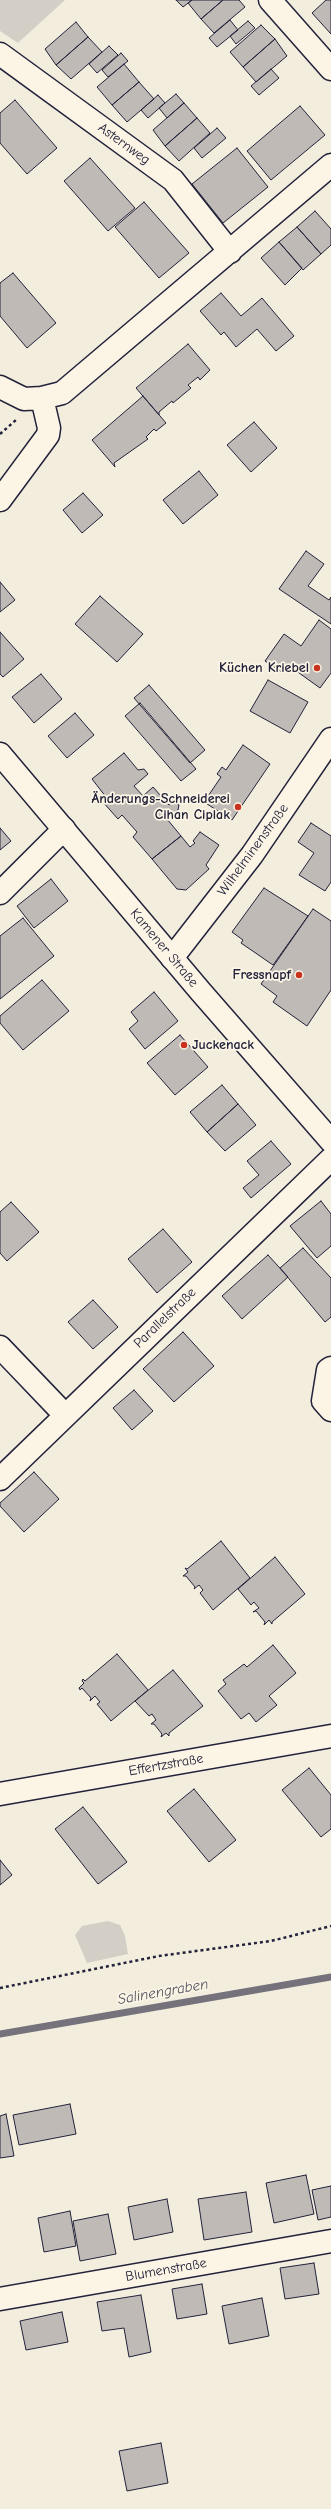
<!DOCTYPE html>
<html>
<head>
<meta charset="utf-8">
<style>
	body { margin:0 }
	canvas { display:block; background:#f3edde }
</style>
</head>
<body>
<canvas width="331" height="2509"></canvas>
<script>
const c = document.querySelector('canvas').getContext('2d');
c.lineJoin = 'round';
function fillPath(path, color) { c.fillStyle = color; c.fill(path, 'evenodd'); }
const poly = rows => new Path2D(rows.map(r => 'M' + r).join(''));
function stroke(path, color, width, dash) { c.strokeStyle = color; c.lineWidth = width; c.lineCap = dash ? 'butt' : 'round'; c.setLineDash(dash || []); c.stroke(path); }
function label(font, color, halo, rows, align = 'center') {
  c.font = font + ' "Comic Neue",sans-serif'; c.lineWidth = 3.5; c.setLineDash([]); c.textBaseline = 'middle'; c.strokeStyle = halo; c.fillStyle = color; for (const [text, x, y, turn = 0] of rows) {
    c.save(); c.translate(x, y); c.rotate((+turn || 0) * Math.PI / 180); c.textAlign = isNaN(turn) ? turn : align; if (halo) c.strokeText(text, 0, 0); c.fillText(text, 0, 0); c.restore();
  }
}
fillPath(poly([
	[0,0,65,0,18,43,0,31],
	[108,1921,120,1925,125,1936,128,1954,87,1963,75,1935,82,1926]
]), '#d4cfc6');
stroke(poly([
	[0,2034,331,1977]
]), '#75727b', 7);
const building = poly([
	[176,0,192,0,183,7,176,0],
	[192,0,223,0,201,19,188,3,192,0],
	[223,0,239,0,245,7,214,33,201,19,223,0],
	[326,0,331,0,331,34,312,13,326,0],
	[230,20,238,30,217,47,209,38,230,20],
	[248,21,255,28,236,44,230,36,248,21],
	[76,22,88,37,56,65,45,49,76,22],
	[261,25,275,39,243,67,230,52,261,25],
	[88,37,102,52,71,79,56,65,88,37],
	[275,39,287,56,256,82,243,67,275,39],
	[109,46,118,55,97,73,89,64,109,46],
	[121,53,128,61,108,77,102,70,121,53],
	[124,64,139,82,112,105,97,87,124,64],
	[271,69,279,78,259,95,251,86,271,69],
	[139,82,154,99,127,122,112,105,139,82],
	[176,94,184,103,167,118,159,108,176,94],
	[158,95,165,103,148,118,141,110,158,95],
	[15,100,57,148,27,174,0,143,0,113,15,100],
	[184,103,197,118,165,146,153,130,184,103],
	[300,106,325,135,271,180,247,151,300,106],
	[197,118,210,133,179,161,165,146,197,118],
	[217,128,226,138,202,158,194,148,217,128],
	[237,148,268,187,223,223,192,184,237,148],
	[90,158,135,208,108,231,64,181,90,158],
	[144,202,189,253,159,278,115,227,144,202],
	[315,211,331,229,331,245,321,254,297,227,315,211],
	[297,227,321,254,303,270,279,242,297,227],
	[279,242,302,268,285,285,261,258,279,242],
	[13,273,56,323,27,348,0,316,0,283,13,273],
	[221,293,241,316,262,298,294,336,276,351,257,329,236,347,224,332,221,335,200,311,221,293],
	[188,344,210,370,200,380,198,377,188,385,191,388,173,403,172,401,159,412,159,415,136,388,188,344],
	[143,396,166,423,156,431,154,429,146,437,148,439,114,463,115,467,92,440,143,396],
	[254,422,277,448,251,472,227,445,254,422],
	[199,471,218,495,183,524,163,500,199,471],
	[83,493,103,515,82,533,63,510,83,493],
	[306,551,324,564,308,586,329,600,331,597,331,624,279,589,306,551],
	[0,582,15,600,0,612,0,582],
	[100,596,143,634,117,662,75,624,100,596],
	[319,620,331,629,331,673,320,688,288,665,283,673,265,661,284,634,301,646,319,620],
	[0,632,24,659,3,677,0,674,0,632],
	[41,674,62,699,34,723,12,697,41,674],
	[268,680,308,702,290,733,250,711,268,680],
	[149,685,205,750,190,763,134,698,149,685],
	[140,703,196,769,181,781,125,716,140,703],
	[75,713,94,735,67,758,48,736,75,713],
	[243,745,270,764,232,820,204,802,221,777,217,774,222,767,226,770,243,745],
	[124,753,138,770,144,769,148,774,134,786,143,796,153,787,169,805,173,802,179,805,178,810,167,819,181,836,152,859,133,837,137,832,122,815,118,819,102,801,106,797,92,779,124,753],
	[311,823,331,836,331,882,325,891,299,875,314,853,298,842,311,823],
	[0,828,11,841,0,850,0,828],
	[200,832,219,845,206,865,209,869,186,890,177,889,152,859,181,836,190,847,195,843,193,841,200,832],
	[51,879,68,901,34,928,17,906,51,879],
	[264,888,308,916,273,965,241,943,243,940,232,932,264,888],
	[313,909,331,921,331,990,307,1026,273,1002,277,996,261,984,313,909],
	[23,918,54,956,0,999,0,936,23,918],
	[42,980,69,1011,23,1050,0,1023,0,1016,42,980],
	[154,992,178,1021,145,1049,129,1029,138,1021,131,1012,154,992],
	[180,1035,208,1067,175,1095,147,1063,180,1035],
	[222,1085,238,1104,207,1132,190,1112,222,1085],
	[238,1104,256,1125,225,1151,207,1132,238,1104],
	[271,1141,291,1164,251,1198,243,1188,259,1175,247,1161,271,1141],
	[321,1201,331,1214,331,1246,317,1258,290,1226,321,1201],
	[11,1202,39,1232,7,1261,0,1253,0,1212,11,1202],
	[163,1229,192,1262,157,1293,128,1259,163,1229],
	[303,1248,331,1278,331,1317,325,1322,280,1268,303,1248],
	[268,1255,288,1277,242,1319,222,1296,268,1255],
	[93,1300,118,1327,93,1349,68,1322,93,1300],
	[183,1332,214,1366,174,1402,143,1369,183,1332],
	[134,1390,153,1411,132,1430,113,1408,134,1390],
	[34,1472,59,1499,24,1532,0,1506,0,1503,34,1472],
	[221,1541,250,1578,213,1610,200,1593,203,1590,199,1585,194,1589,195,1587,186,1576,183,1576,188,1572,185,1568,187,1569,221,1541],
	[275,1557,305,1594,272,1622,272,1624,269,1620,264,1625,265,1622,256,1611,253,1612,259,1608,254,1602,251,1605,238,1589,275,1557],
	[273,1645,296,1673,269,1696,277,1705,256,1722,249,1713,241,1719,218,1691,226,1684,223,1680,244,1664,247,1667,273,1645],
	[117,1654,148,1690,111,1721,97,1704,100,1702,95,1696,90,1701,91,1698,82,1688,80,1690,79,1688,84,1683,82,1681,83,1679,85,1681,117,1654],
	[173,1670,203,1706,169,1733,169,1736,166,1733,161,1737,162,1734,154,1724,151,1724,156,1720,152,1714,149,1716,135,1701,173,1670],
	[309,1768,331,1795,331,1829,321,1837,282,1790,309,1768],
	[194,1789,236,1840,209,1862,167,1811,194,1789],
	[83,1807,127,1862,98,1884,55,1829,83,1807],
	[0,1860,12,1875,0,1885,0,1860],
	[70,2104,76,2134,19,2145,13,2115,70,2104],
	[6,2114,14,2156,0,2158,0,2116,6,2114],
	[306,2175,314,2214,274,2223,266,2183,306,2175],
	[331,2186,331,2217,318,2220,312,2190,331,2186],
	[246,2192,252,2232,204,2240,198,2199,246,2192],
	[167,2199,173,2232,134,2240,128,2207,167,2199],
	[70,2211,76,2246,44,2252,38,2218,70,2211],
	[108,2214,116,2254,80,2261,73,2221,108,2214],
	[314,2263,319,2294,285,2299,280,2268,314,2263],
	[202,2284,207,2314,177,2319,172,2289,202,2284],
	[141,2295,151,2352,129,2357,124,2328,102,2331,97,2302,141,2295],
	[262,2298,269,2336,229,2344,222,2306,262,2298],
	[62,2312,68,2342,26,2350,20,2321,62,2312],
	[161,2443,168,2483,127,2491,119,2451,161,2443]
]);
fillPath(building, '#bfbab6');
stroke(building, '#22223b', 1);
const minor = poly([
	[270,0,331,69],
	[0,54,173,180,230,252],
	[0,387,24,399,42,398,62,393,331,165],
	[0,500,48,435,49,428,42,398],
	[0,893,64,829],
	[172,958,252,855,331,739],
	[0,1347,65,1415],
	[331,1368,328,1370,323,1401,331,1410],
	[0,1479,331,1159],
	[0,1794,331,1736],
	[0,2299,331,2241]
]);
const major = poly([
	[0,754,201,992,331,1141]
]);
stroke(minor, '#22223b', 25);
stroke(major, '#22223b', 25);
stroke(poly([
	[0,434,16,420],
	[0,1988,159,1956,271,1941,331,1926]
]), '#22223b', 2.5, [3, 3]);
stroke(minor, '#fcf5e5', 22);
stroke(major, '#fcf5e5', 22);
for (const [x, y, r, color] of [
	[317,668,4,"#c8321e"],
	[238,807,4,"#c8321e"],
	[299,975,4,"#c8321e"],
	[184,1045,4,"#c8321e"]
]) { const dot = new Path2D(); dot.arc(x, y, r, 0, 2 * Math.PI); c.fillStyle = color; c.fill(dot); stroke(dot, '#fcf5e5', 1.5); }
label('14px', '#22223b', '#fcf5e5', [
	["Asternweg",124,144,36],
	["Wilhelminenstraße",253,850,-54],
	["Kamener Straße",164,948,50],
	["Parallelstraße",165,1318,-44],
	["Effertzstraße",166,1765,-10],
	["Blumenstraße",166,2270,-10]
]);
label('bold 14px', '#22223b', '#fcf5e5', [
	["Küchen Kriebel",309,668],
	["Änderungs-Schneiderei",230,799],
	["Cihan Ciplak",230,815],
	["Fressnapf",291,975],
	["Juckenack",192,1045,"left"]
], 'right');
label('italic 15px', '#525160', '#fcf5e5', [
	["Salinengraben",163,1992,-10]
]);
</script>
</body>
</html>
